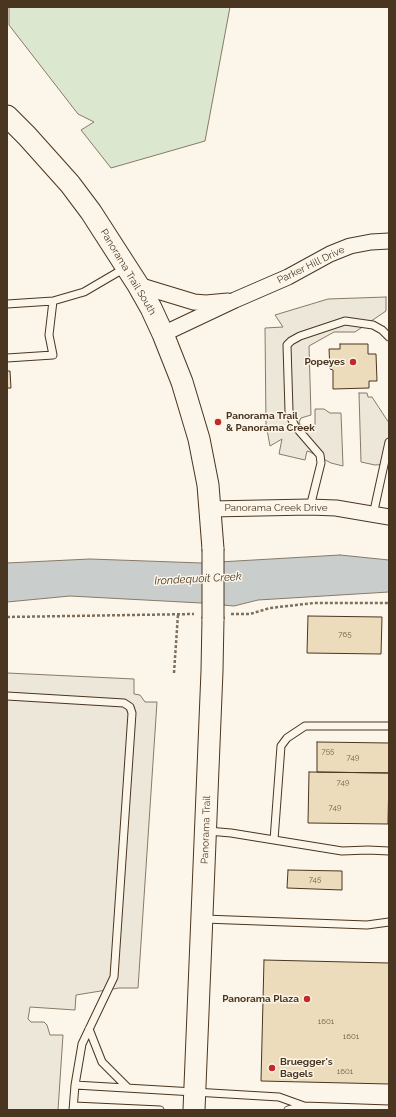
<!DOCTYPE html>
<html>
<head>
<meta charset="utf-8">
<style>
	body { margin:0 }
	#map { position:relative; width:396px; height:1117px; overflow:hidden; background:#fbf6e9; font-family:Raleway,sans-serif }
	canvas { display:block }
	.frame { position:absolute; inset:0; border:8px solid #4a3520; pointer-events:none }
</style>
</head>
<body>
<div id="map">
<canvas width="396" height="1117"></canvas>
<div class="frame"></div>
</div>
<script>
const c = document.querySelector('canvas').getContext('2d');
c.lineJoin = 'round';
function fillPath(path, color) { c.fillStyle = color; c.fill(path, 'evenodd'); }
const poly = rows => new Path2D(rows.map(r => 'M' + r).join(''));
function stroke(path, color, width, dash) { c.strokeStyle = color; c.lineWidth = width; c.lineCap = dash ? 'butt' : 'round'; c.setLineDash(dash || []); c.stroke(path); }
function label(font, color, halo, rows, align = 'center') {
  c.font = font + ' Raleway,sans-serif'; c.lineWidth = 3; c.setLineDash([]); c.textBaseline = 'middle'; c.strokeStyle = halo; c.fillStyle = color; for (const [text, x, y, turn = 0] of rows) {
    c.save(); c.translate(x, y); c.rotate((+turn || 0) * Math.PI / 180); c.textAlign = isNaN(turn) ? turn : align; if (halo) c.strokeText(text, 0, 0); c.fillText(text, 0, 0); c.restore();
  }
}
const green = poly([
	[9,7,230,7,205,141,111,168,81,130,94,122,78,114,9,25,9,7]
]);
fillPath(green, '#dce7d0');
stroke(green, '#887966', 1);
const parking = poly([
	[386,297,386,311,355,332,334,332,309,346,311,415,301,418,299,422,301,426,315,428,315,409,324,409,330,413,341,413,343,466,331,463,310,452,307,451,305,460,279,454,282,439,270,446,266,424,265,328,283,327,275,315,328,299,386,297],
	[359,393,367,393,368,397,372,397,389,423,389,464,375,465,361,462,359,393],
	[7,673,134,679,134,694,140,695,145,702,157,702,138,988,119,988,76,995,75,1010,30,1007,28,1019,31,1022,44,1022,47,1025,50,1035,63,1035,58,1110,7,1110,7,673]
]);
fillPath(parking, '#ede7d9');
stroke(parking, '#887966', 1);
const water = poly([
	[340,555,389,560,389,592,258,600,234,606,201,603,70,596,7,602,7,563,90,559,202,563,340,555]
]);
fillPath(water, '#c9cecd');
stroke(water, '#887966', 1);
const building = poly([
	[340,344,368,344,368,354,376,354,377,381,369,381,369,388,333,389,333,370,330,369,329,349,340,349,340,344],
	[7,371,10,371,11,388,7,388,7,371],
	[308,616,382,617,381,654,307,653,308,616],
	[317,742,389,743,389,773,317,772,317,742],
	[309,772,389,773,388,824,308,823,309,772],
	[288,870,342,871,342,890,287,888,288,870],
	[264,960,389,963,389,1084,261,1081,264,960]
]);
fillPath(building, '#ecdcbc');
stroke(building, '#4a3520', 1);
const lane = poly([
	[7,304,53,301,84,292,125,268],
	[7,358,53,355,49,335,53,301],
	[310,507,321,463,320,455,295,426,292,420,289,411,287,345,291,341,300,336,345,321,373,325,382,330,389,337],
	[373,515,389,442],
	[7,696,124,703,130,707,132,713,114,977,82,1044,75,1085,73,1110],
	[208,831,231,833,342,851,368,850,389,851],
	[274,840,281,746,287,738,305,726,389,726],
	[204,919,367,925,389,922],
	[89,1029,102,1062,128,1088],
	[75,1085,279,1097,304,1106,389,1109],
	[74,1106,160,1110],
	[288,1110,304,1106]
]);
const street = poly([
	[138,285,194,302,206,303,228,301],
	[163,334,235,300,288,277,330,254,350,246,371,242,389,241],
	[211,509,310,507,336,508,389,517]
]);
const secondary = poly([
	[7,116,27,136,70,184,91,212,138,285,151,308,163,334,182,382,199,439,208,485,213,549],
	[194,1110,212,671,213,619]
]);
stroke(lane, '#4a3520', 9);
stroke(street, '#4a3520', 17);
stroke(secondary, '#4a3520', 23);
stroke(poly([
	[231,614,250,614,270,608,314,603,389,603],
	[7,617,194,614],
	[174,673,178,614]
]), '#7f6f5c', 2.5, [3, 2]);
stroke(lane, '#fbf6e9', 7);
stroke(street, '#fbf6e9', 15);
stroke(secondary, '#fbf6e9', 21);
const secondaryBridge = poly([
	[213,619,213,549]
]);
stroke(secondaryBridge, '#4a3520', 23, []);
stroke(secondaryBridge, '#fbf6e9', 21);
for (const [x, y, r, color] of [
	[353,362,4,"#c62828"],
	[218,422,4,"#c62828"],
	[307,999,4,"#c62828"],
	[272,1068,4,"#c62828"]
]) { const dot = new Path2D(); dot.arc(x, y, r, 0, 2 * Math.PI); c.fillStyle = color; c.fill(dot); stroke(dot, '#fbf6e9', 1.5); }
label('8px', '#725f47', null, [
	["765",345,635],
	["755",328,752],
	["749",353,758],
	["749",343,783],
	["749",335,808],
	["745",315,880],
	["1601",326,1022],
	["1601",351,1037],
	["1601",345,1072]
]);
label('10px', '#4a3520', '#fbf6e9', [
	["Parker Hill Drive",311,265,-26],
	["Panorama Trail South",128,272,59],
	["Panorama Creek Drive",276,508],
	["Panorama Trail",206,830,-88]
]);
label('bold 10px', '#4a3520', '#fbf6e9', [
	["Popeyes",345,362],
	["Panorama Trail",226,416,"left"],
	["& Panorama Creek",226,428,"left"],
	["Panorama Plaza",299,999],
	["Bruegger's",280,1062,"left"],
	["Bagels",280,1074,"left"]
], 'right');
label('italic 11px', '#4a3520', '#fbf6e9', [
	["Irondequoit Creek",198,579,-3]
]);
</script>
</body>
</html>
